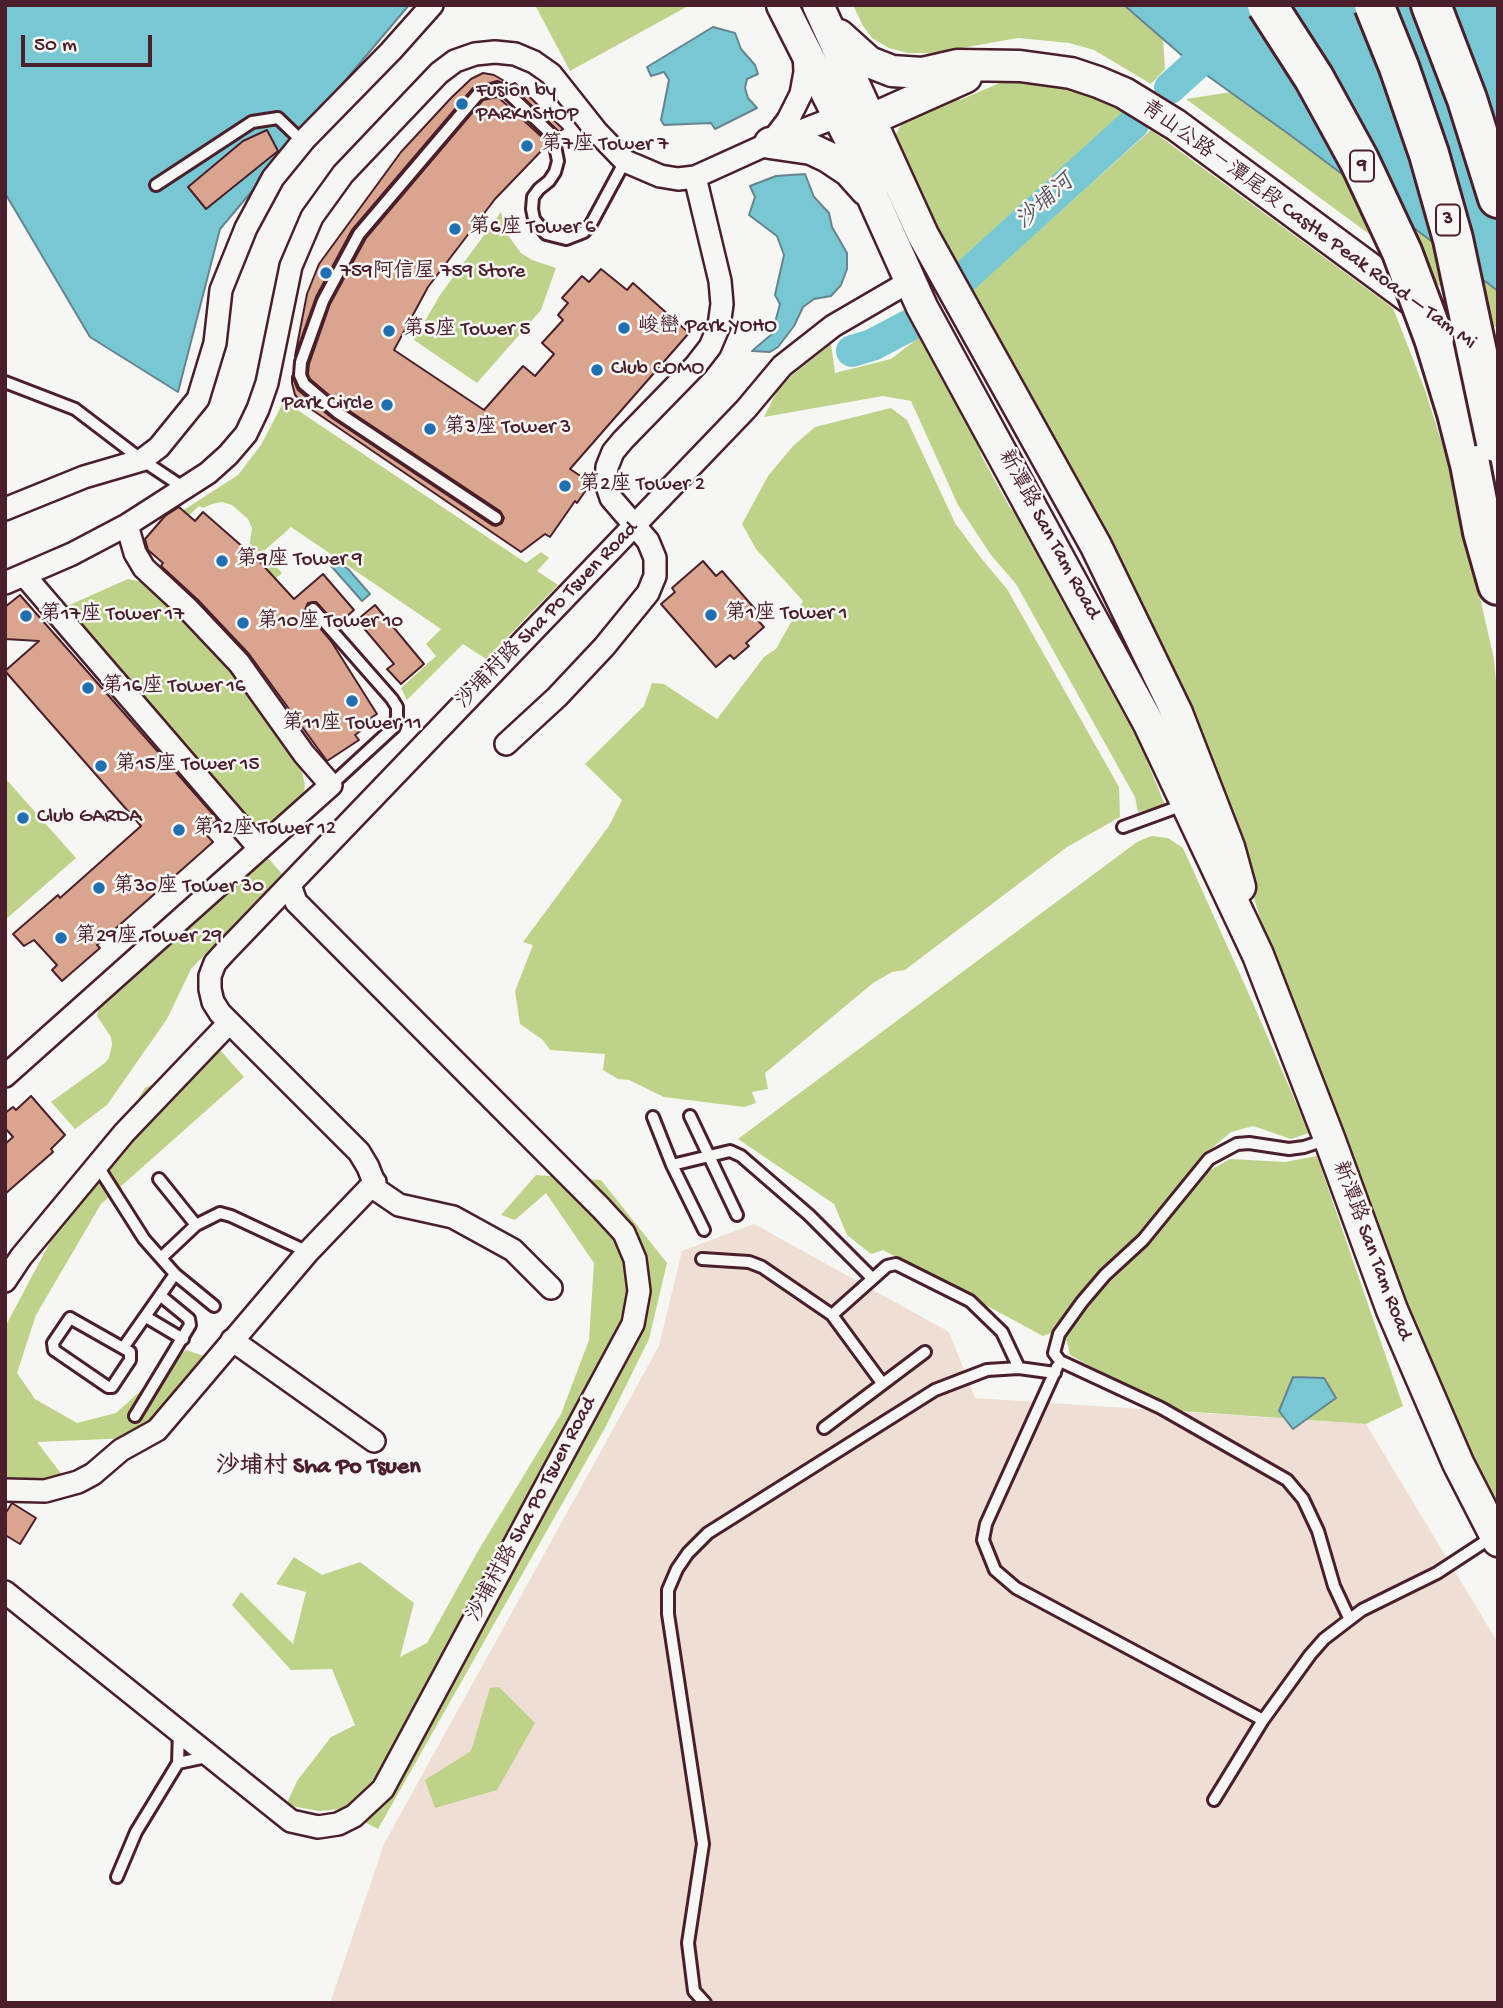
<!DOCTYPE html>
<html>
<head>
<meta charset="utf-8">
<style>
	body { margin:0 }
	#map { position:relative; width:1503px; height:2008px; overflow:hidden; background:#f6f6f2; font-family:"Gochi Hand",sans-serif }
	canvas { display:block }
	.frame { position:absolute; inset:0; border:7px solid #4a1f2b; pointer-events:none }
	.scale { position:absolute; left:21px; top:35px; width:131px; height:32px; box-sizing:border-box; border:4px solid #4a1f2b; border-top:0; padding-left:9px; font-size:21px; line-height:24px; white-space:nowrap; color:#4a1f2b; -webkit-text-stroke:5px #f6f6f2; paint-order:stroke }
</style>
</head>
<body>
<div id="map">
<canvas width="1503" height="2008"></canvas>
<div class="frame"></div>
<div class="scale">50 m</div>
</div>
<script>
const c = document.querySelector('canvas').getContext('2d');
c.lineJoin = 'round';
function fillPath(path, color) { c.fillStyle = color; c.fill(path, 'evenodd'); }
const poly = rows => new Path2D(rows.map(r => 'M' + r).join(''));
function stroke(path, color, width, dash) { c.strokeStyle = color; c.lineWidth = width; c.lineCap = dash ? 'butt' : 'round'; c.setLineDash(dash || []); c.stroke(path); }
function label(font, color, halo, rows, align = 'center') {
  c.font = font + ' "Gochi Hand","LXGW WenKai TC",sans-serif'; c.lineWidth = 5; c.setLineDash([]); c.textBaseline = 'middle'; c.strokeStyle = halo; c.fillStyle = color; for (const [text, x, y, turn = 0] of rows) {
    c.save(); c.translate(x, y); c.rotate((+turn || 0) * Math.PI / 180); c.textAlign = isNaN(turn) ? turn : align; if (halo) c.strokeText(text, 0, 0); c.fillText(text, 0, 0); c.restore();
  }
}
fillPath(poly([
	[754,1224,949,1332,975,1398,1366,1424,1498,1643,1498,2003,330,2003,384,1844,659,1346,682,1251]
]), '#eeded4');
fillPath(poly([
	[535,5,690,5,570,71],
	[853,5,1124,5,1163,39,1165,69,1151,84,1094,50,1069,43,1018,38,933,53,908,53,889,48,872,38,863,26],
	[1009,79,1067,86,1124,112,953,266,899,153,895,136,902,123,915,109,957,89,960,100],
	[1231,92,1498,291,1498,329,1186,99],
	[1151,130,1393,308,1425,390,1452,475,1494,659,1498,704,1498,1510,1438,1389,1270,951,1237,842,968,294],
	[501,212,507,234,521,253,532,260,556,268,541,310,477,383,414,340,440,295],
	[921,336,968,416,982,457,1009,506,1031,532,1133,727,1165,805,1138,812,1135,797,1016,584,991,555,958,505,911,401,883,396,764,417,780,385,831,344,835,373,891,359],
	[284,401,526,563,541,552,549,558,537,571,558,585,486,659,463,644,407,700,401,688,436,656,426,644,441,629,291,527,263,552,282,573,275,579,249,548,252,528,248,519,232,505,222,502,212,504,203,508,199,506,185,519,179,513,238,475,261,445],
	[891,408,907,420,955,523,981,558,1007,589,1119,787,1120,817,1067,847,905,970,892,972,873,983,765,1073,768,1089,752,1092,756,1103,744,1107,664,1097,629,1080,618,1079,603,1070,605,1054,550,1050,543,1040,520,1024,515,991,533,945,523,942,609,826,622,800,585,764,644,706,652,683,664,684,717,719,764,657,776,649,803,601,756,549,742,524,768,476,793,446,815,427],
	[128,579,143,582,181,616,231,669,254,698,301,767,305,786,302,799,268,828,262,828,252,824,65,607],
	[5,778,76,858,5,920],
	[1151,836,1168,838,1183,848,1252,1001,1309,1133,1291,1139,1253,1126,1231,1132,1207,1152,1139,1238,1102,1267,1054,1332,1043,1336,883,1250,871,1254,847,1235,834,1204,738,1139,1137,842],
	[267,857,282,874,191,969,167,1019,107,1105,75,1129,51,1102,105,1063,109,1058,112,1045,111,1037,97,1016,100,1004],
	[221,1051,244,1077,101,1204,36,1315,17,1373,35,1399,77,1423,116,1413,186,1350,222,1362,154,1437,37,1442,76,1493,15,1502,5,1492,5,1327,56,1231,145,1088],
	[1317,1156,1403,1406,1366,1424,1180,1411,1128,1387,1070,1355,1066,1338,1080,1311,1149,1244,1205,1173,1230,1159,1285,1162],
	[536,1175,601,1180,667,1263,649,1339,605,1428,378,1829,340,1809,319,1811,286,1805,297,1781,331,1737,355,1725,332,1669,291,1670,232,1605,241,1592,293,1644,306,1592,276,1584,294,1557,322,1575,360,1562,414,1603,400,1657,427,1643,478,1551,561,1414,589,1340,594,1263,546,1193,515,1220,501,1215],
	[499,1687,535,1723,497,1790,435,1808,425,1780,471,1751,490,1688]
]), '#bed389');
const water = poly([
	[5,5,409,5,220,229,178,392,90,337,5,193,5,5],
	[1124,5,1498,5,1498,291,1290,135,1194,66,1124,5],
	[713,27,735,33,741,49,755,65,758,74,747,79,745,88,748,98,757,108,715,129,711,123,664,125,661,120,669,80,664,72,651,76,647,67,713,27],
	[805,174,814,197,829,213,832,227,847,253,847,269,841,285,831,296,814,299,803,307,794,326,778,347,770,352,752,351,772,334,780,304,775,295,784,255,777,236,749,215,755,197,750,186,776,176,805,174],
	[329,556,348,569,370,594,362,601,325,559,329,556],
	[1293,1377,1324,1378,1336,1398,1293,1429,1279,1411,1293,1377]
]);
fillPath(water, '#78c8d4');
stroke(water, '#668490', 2);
stroke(poly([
	[1170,88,1226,37],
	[960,281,1133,124],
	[852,351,872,345,910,325]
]), '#78c8d4', 32);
const building = poly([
	[483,73,494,75,511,85,515,83,563,129,559,132,510,85,497,81,473,88,352,230,316,297,295,356,307,294,319,264,401,152,451,98,471,79,483,73],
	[498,97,544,139,547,145,495,199,473,228,428,287,394,350,484,410,523,366,535,376,554,354,542,343,563,320,558,315,568,303,562,298,582,276,589,282,601,269,627,290,633,283,689,333,570,469,591,483,577,503,575,501,550,537,545,534,521,552,305,405,295,395,292,383,292,376,298,390,332,418,492,525,496,526,502,523,504,518,500,511,342,406,310,379,308,374,309,364,330,304,366,238,483,100,498,97],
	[267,130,278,151,206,209,188,187,243,141,267,130],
	[179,507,195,521,203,512,260,562,294,599,323,574,354,610,337,625,316,602,308,603,305,610,331,641,377,714,360,725,363,729,355,735,359,740,327,761,249,654,198,600,161,566,163,563,148,550,145,539,165,516,179,507],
	[703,561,716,576,722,571,755,609,751,613,764,627,746,643,749,646,734,659,730,655,716,667,661,604,675,592,672,588,703,561],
	[20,595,218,820,204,832,213,842,97,945,100,948,62,981,52,970,57,965,34,940,24,946,13,934,58,895,60,898,141,826,5,671,39,641,5,639,5,607,20,595],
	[375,605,424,664,401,684,387,669,394,664,357,620,375,605],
	[31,1096,65,1135,51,1149,53,1152,5,1194,5,1144,13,1137,5,1128,5,1113,13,1107,16,1110,31,1096],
	[12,1503,36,1518,20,1544,5,1535,5,1514,12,1503]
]);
fillPath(building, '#daa58f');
stroke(building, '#4a1f2b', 2);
const lane = poly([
	[156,185,252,122,278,118,303,142],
	[5,382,75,409,142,460,184,488],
	[496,518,337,412,304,384,300,375,301,362,323,301,359,234,479,93,499,89,507,92,551,134,554,141,558,161,555,172,549,181,539,189,533,197,532,209,534,219,546,234,566,239,584,232,591,224,625,161],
	[313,609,392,699,397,707,397,717,394,727,331,785],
	[1123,827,1186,804],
	[690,1116,737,1215],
	[653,1117,672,1165,704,1230],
	[1328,1139,1304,1147,1289,1149,1249,1143,1237,1144,1209,1159,1143,1240,1105,1275,1082,1302,1059,1334,1054,1353,1060,1361,1161,1408,1287,1480,1303,1499,1318,1531,1334,1586,1349,1618],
	[97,1165,144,1239,175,1274,214,1306],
	[672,1165,730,1151,741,1156,809,1215,872,1278],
	[159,1179,196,1225],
	[161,1258,196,1225,220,1213,231,1216,308,1252],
	[702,1259,749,1262,762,1267,832,1315,882,1383],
	[832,1315,887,1266,896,1264,970,1301,1002,1332,1019,1368],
	[146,1317,183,1339],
	[70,1318,130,1352,130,1360,112,1387,108,1387,54,1350,53,1343,70,1318],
	[123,1348,175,1274],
	[1057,1367,986,1524,983,1540,995,1570,1016,1588,1263,1720],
	[135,1416,190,1325,189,1319,161,1296],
	[824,1428,925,1352],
	[179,1732,178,1763,211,1756],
	[1214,1800,1263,1720,1310,1655,1324,1639,1362,1610,1437,1573,1492,1537],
	[117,1877,136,1832,178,1763],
	[705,2003,694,1991,688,1943,703,1844,668,1614,668,1590,677,1569,688,1553,708,1533,935,1390,987,1370,1019,1368,1055,1373]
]);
const street = poly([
	[772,141,788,120,801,94,805,72,804,53],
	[5,509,84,477,142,460,159,447,198,399,215,343,221,290,246,228,273,178,304,140,391,51,432,5],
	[24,575,259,848],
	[5,583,72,554,127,525,208,473,228,455,246,434,258,409,267,383,291,266,312,217,343,174,439,73,455,61,475,54,495,52,515,54,534,62,551,74,597,132,625,161,660,176,678,179,695,177,770,143,839,116],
	[506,744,557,697,604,647,648,593,655,576,655,558,648,541,611,498,606,483,607,467,613,452,623,440,696,365,710,347,719,326,722,304,720,281,695,177],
	[5,1076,331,785,304,754,239,663,188,609,144,568,135,553,127,525],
	[5,1281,21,1257,124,1133,229,1023],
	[551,1288,513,1250,453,1217,399,1205,377,1190,368,1167,359,1152,220,1013,213,1002,210,989,210,976,215,963,224,953,746,409,782,366,833,326,912,280],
	[232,1340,374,1441],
	[5,1490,45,1491,78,1482,93,1474,121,1450,157,1430,308,1252,375,1182],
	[5,1592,291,1821,318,1827,338,1824,354,1816,383,1789,633,1324,639,1291,635,1259,624,1233,601,1208,296,902,290,885]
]);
const secondary = poly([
	[782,5,857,153,873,198,922,307,1149,724,1258,955,1329,1138,1392,1310,1458,1463,1498,1541],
	[818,5,923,235,1096,546,1177,713,1229,847,1240,887],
	[839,35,869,62,892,71,922,73,957,65,1020,66,1071,73,1098,82,1124,93,1176,125,1426,310],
	[853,117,872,119,966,77],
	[770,143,811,149,828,157,849,171,866,190]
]);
const highway = poly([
	[1431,5,1467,99,1498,198],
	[1434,338,1457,413,1470,464,1483,532,1498,585]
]);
stroke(lane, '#4a1f2b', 16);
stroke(street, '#4a1f2b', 26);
stroke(secondary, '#4a1f2b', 35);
stroke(highway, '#4a1f2b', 44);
stroke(lane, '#f6f6f2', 10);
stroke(street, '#f6f6f2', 21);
stroke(secondary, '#f6f6f2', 30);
stroke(highway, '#f6f6f2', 38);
const highwayBridge = poly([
	[1267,5,1314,78,1359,160,1402,252,1434,338],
	[1374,5,1399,67,1429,154,1453,239,1496,442]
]);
stroke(highwayBridge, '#4a1f2b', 44, []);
stroke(highwayBridge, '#f6f6f2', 38);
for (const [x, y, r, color] of [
	[462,104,7,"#1f6fb2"],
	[527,146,7,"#1f6fb2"],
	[455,229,7,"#1f6fb2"],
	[326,273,7,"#1f6fb2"],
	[624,328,7,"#1f6fb2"],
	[389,331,7,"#1f6fb2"],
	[597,370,7,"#1f6fb2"],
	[387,405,7,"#1f6fb2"],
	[430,429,7,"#1f6fb2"],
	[565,486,7,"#1f6fb2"],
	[222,561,7,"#1f6fb2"],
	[711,615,7,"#1f6fb2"],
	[26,616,7,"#1f6fb2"],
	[243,623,7,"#1f6fb2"],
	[88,688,7,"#1f6fb2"],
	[352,701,7,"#1f6fb2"],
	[101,766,7,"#1f6fb2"],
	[23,818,7,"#1f6fb2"],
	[179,830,7,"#1f6fb2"],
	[99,888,7,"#1f6fb2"],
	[61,938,7,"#1f6fb2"]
]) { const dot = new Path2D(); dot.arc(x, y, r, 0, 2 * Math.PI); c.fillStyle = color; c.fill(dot); stroke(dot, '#f6f6f2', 2.5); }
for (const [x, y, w] of [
	[1362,166,24],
	[1448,220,24]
]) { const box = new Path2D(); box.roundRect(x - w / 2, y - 15.5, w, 31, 5); c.fillStyle = '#f6f6f2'; c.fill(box); stroke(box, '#4a1f2b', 2); }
label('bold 19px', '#4a1f2b', null, [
	["9",1362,166],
	["3",1448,220]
]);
label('21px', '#4a1f2b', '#f6f6f2', [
	["Fusion by",476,92],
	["PARKnSHOP",476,116],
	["第7座 Tower 7",541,146],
	["第6座 Tower 6",469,229],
	["759阿信屋 759 Store",340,273],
	["峻巒 Park YOHO",638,328],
	["第5座 Tower 5",403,331],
	["Club COMO",611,370],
	["Park Circle",373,405,"right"],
	["第3座 Tower 3",444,429],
	["第2座 Tower 2",579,486],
	["第9座 Tower 9",236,561],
	["第1座 Tower 1",725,615],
	["第17座 Tower 17",40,616],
	["第10座 Tower 10",257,623],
	["第16座 Tower 16",102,688],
	["第11座 Tower 11",352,725,"center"],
	["第15座 Tower 15",115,766],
	["Club GARDA",37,818],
	["第12座 Tower 12",193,830],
	["第30座 Tower 30",113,888],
	["第29座 Tower 29",75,938]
], 'left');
label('21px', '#4a1f2b', '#f6f6f2', [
	["青山公路－潭尾段 Castle Peak Road – Tam Mi",1308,226,36],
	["新潭路 San Tam Road",1048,535,61],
	["沙埔村路 Sha Po Tsuen Road",548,616,-46],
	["新潭路 San Tam Road",1371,1251,69],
	["沙埔村路 Sha Po Tsuen Road",533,1510,-62]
]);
label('italic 23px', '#58525e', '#f6f6f2', [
	["沙埔河",1046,203,-42]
]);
label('bold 24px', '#4a1f2b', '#f6f6f2', [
	["沙埔村 Sha Po Tsuen",318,1468]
]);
</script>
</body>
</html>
